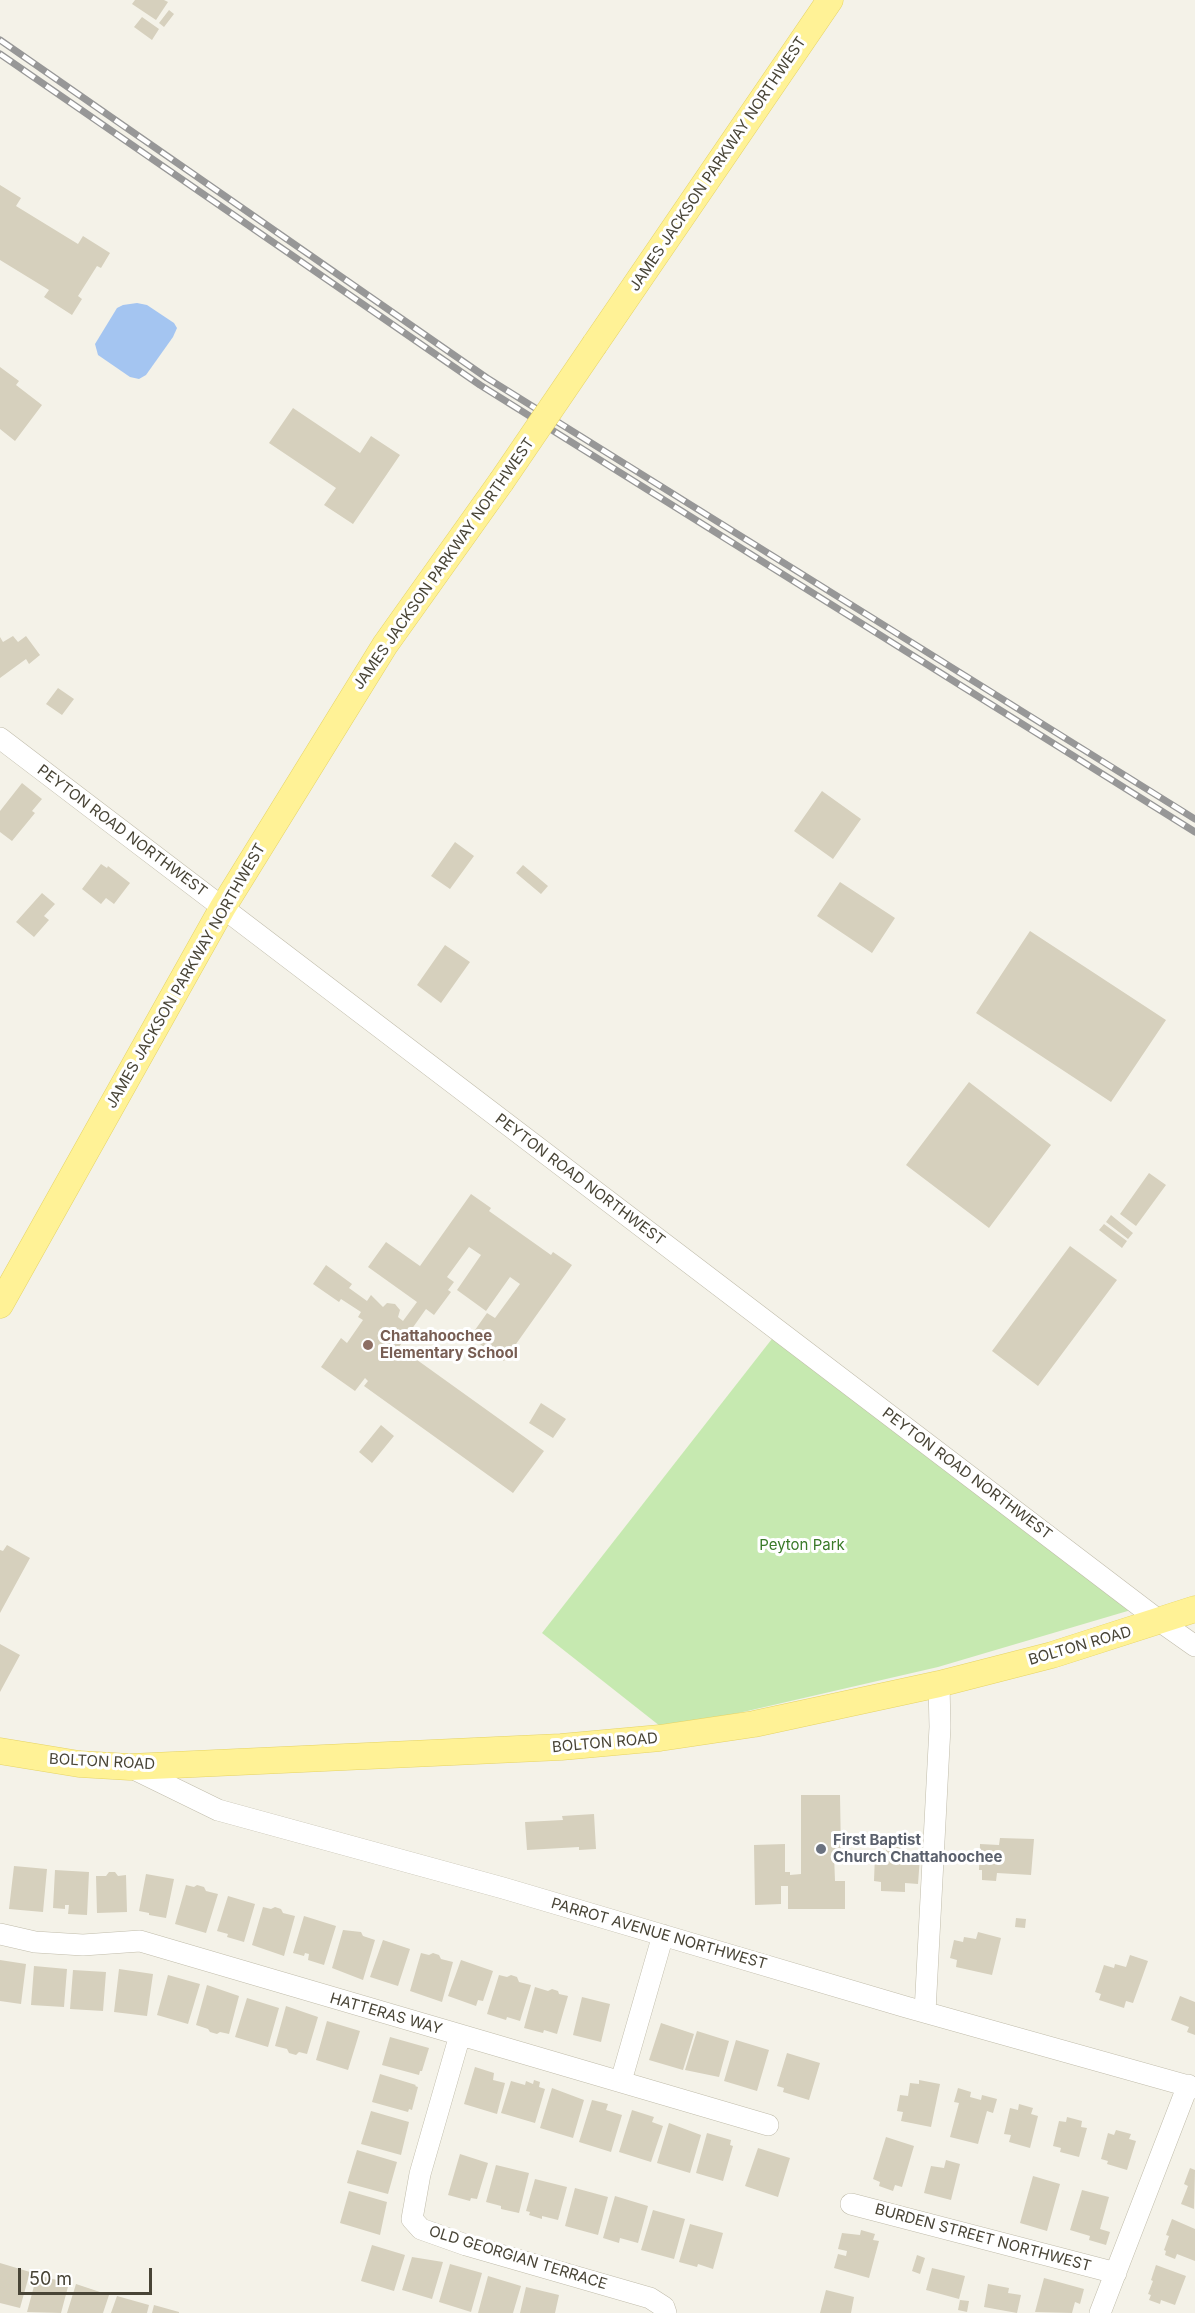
<!DOCTYPE html>
<html>
<head>
<meta charset="utf-8">
<style>
	body { margin:0 }
	#map { position:relative; width:1195px; height:2313px; overflow:hidden; background:#f4f2e8; font-family:Inter,sans-serif }
	canvas { display:block }
	.scale { position:absolute; left:18px; top:2268px; width:134px; height:27px; box-sizing:border-box; border:3px solid #484436; border-top:0; padding-left:8px; font-size:18px; line-height:21px; white-space:nowrap; color:#484436; -webkit-text-stroke:4px #fff; paint-order:stroke }
</style>
</head>
<body>
<div id="map">
<canvas width="1195" height="2313"></canvas>
<div class="scale">50 m</div>
</div>
<script>
const c = document.querySelector('canvas').getContext('2d');
c.lineJoin = 'round';
function fillPath(path, color) { c.fillStyle = color; c.fill(path, 'evenodd'); }
const poly = rows => new Path2D(rows.map(r => 'M' + r).join(''));
function stroke(path, color, width, dash) { c.strokeStyle = color; c.lineWidth = width; c.lineCap = dash ? 'butt' : 'round'; c.setLineDash(dash || []); c.stroke(path); }
function label(font, color, halo, rows, align = 'center') {
  c.font = font + ' Inter,sans-serif'; c.lineWidth = 6; c.setLineDash([]); c.textBaseline = 'middle'; c.strokeStyle = halo; c.fillStyle = color; for (const [text, x, y, turn = 0] of rows) {
    c.save(); c.translate(x, y); c.rotate((+turn || 0) * Math.PI / 180); c.textAlign = isNaN(turn) ? turn : align; if (halo) c.strokeText(text, 0, 0); c.fillText(text, 0, 0); c.restore();
  }
}
fillPath(poly([
	[775,1335,1131,1610,938,1667,665,1730,542,1633]
]), '#c6e9b0');
fillPath(poly([
	[137,303,147,305,174,323,177,328,173,337,146,375,139,379,130,377,98,355,95,344,117,308,123,305]
]), '#a4c5f1');
fillPath(poly([
	[135,0,164,0,168,2,156,20,132,4],
	[169,10,174,14,164,27,159,23],
	[142,17,159,29,152,40,134,27],
	[0,185,21,198,16,206,78,244,83,236,110,253,101,268,97,266,78,296,82,299,72,315,44,297,49,290,0,260],
	[0,367,19,381,16,385,42,405,15,441,0,429],
	[293,408,360,453,371,436,400,455,353,524,324,505,336,488,269,443],
	[13,636,18,642,26,636,40,655,29,664,26,659,0,678,0,637,3,642],
	[58,688,74,699,62,715,46,704],
	[22,783,42,799,32,811,35,813,12,841,0,832,0,811],
	[822,791,861,819,833,859,794,831],
	[455,842,474,856,450,889,431,876],
	[101,864,107,868,108,866,130,883,114,904,106,898,101,904,82,889],
	[523,865,548,886,541,894,516,873],
	[840,882,895,918,872,953,817,916],
	[42,893,55,904,44,916,49,920,34,937,16,922],
	[1030,931,1166,1020,1111,1102,976,1013],
	[445,945,470,962,441,1003,417,985],
	[969,1082,1051,1145,989,1228,906,1165],
	[1149,1173,1166,1185,1136,1226,1120,1214],
	[471,1194,491,1208,489,1211,551,1255,553,1252,572,1265,504,1361,470,1337,487,1313,495,1318,520,1284,510,1277,486,1311,457,1290,481,1255,469,1247,447,1277,454,1282,448,1290,451,1292,434,1315,426,1309,399,1347,544,1451,513,1493,364,1386,368,1381,365,1378,355,1391,321,1367,341,1338,347,1343,363,1320,358,1317,361,1312,341,1299,339,1302,313,1284,326,1265,352,1284,349,1288,367,1301,371,1295,383,1307,387,1303,395,1304,400,1310,398,1317,403,1321,417,1302,368,1267,386,1242,420,1266],
	[1111,1215,1133,1233,1128,1239,1106,1222],
	[1104,1224,1127,1241,1122,1248,1099,1230],
	[1070,1246,1117,1280,1038,1386,992,1351],
	[541,1403,566,1419,553,1438,529,1423],
	[381,1425,394,1436,372,1463,359,1452],
	[7,1545,30,1558,0,1613,0,1550,3,1551],
	[0,1644,20,1655,0,1692],
	[801,1795,840,1795,841,1854,834,1854,835,1881,845,1881,845,1909,788,1909,788,1886,781,1886,781,1904,755,1905,754,1845,785,1844,785,1872,790,1872,790,1875,801,1874],
	[594,1814,596,1849,579,1850,579,1847,527,1850,525,1822,563,1820,562,1816],
	[1000,1838,1034,1839,1031,1875,997,1873,996,1881,982,1880,982,1870,979,1870,980,1844,999,1845],
	[886,1846,902,1847,902,1856,920,1857,918,1884,905,1883,905,1892,881,1891,881,1882,874,1881,875,1854,886,1854],
	[14,1866,47,1869,43,1912,9,1909],
	[55,1870,89,1872,87,1915,68,1914,69,1905,65,1905,65,1909,53,1908],
	[109,1872,115,1872,118,1876,126,1875,127,1912,97,1913,96,1876,106,1876],
	[146,1874,174,1879,166,1918,149,1915,149,1913,139,1911],
	[186,1885,194,1887,197,1885,204,1887,206,1891,218,1894,206,1933,175,1924],
	[228,1896,255,1904,244,1942,227,1937,228,1934,217,1931],
	[263,1907,271,1909,275,1907,281,1909,283,1913,295,1916,284,1956,252,1945],
	[304,1916,336,1926,324,1965,308,1960,309,1954,305,1953,304,1956,293,1953],
	[1016,1918,1026,1919,1025,1928,1015,1927],
	[343,1930,361,1932,363,1936,375,1940,363,1980,332,1968],
	[978,1932,1001,1938,992,1975,956,1967,957,1960,950,1958,954,1940,963,1942,964,1937,976,1939],
	[383,1940,410,1949,398,1986,370,1977],
	[421,1953,429,1955,433,1953,439,1955,441,1959,453,1962,442,2002,410,1991],
	[1130,1955,1148,1961,1133,2003,1126,2001,1124,2008,1099,2000,1101,1994,1095,1992,1104,1965,1114,1968,1115,1964,1126,1967],
	[0,1960,26,1964,21,2004,0,2001],
	[461,1960,493,1971,483,2001,478,2000,476,2006,448,1996],
	[34,1966,67,1969,64,2007,31,2005],
	[119,1969,153,1974,147,2016,114,2012],
	[73,1970,106,1972,103,2011,70,2009],
	[168,1975,200,1984,188,2024,157,2015],
	[499,1975,507,1977,511,1975,517,1977,519,1982,531,1985,520,2021,507,2017,506,2020,487,2014],
	[207,1985,239,1996,229,2034,220,2032,217,2034,210,2032,208,2029,196,2025],
	[535,1987,548,1991,552,1989,558,1991,559,1994,568,1996,557,2034,544,2030,543,2033,524,2028],
	[1180,1996,1195,2002,1195,2035,1187,2032,1189,2027,1171,2020],
	[582,1997,610,2004,601,2042,573,2035],
	[247,1998,279,2008,268,2047,235,2037],
	[286,2006,318,2017,307,2054,299,2052,296,2055,289,2053,287,2049,275,2046],
	[327,2021,360,2031,348,2070,316,2060],
	[661,2023,694,2034,683,2070,649,2060],
	[697,2031,729,2041,719,2077,685,2070],
	[390,2037,429,2048,422,2071,420,2071,419,2075,382,2065],
	[736,2040,769,2050,757,2091,724,2081],
	[787,2053,820,2063,809,2100,783,2092,784,2088,777,2086],
	[475,2067,494,2073,493,2080,505,2083,497,2114,464,2104],
	[380,2074,416,2085,415,2086,418,2087,412,2110,409,2109,408,2112,372,2102],
	[534,2080,540,2082,539,2087,545,2089,535,2123,501,2113,511,2081,525,2085,526,2081,533,2084],
	[919,2080,940,2084,931,2127,901,2121,903,2112,897,2111,900,2095,908,2096,910,2083,919,2084],
	[552,2088,584,2100,573,2138,540,2128],
	[958,2088,971,2092,970,2097,981,2100,982,2095,997,2099,993,2113,987,2111,978,2144,950,2137,959,2103,954,2102],
	[592,2100,608,2104,606,2110,622,2115,611,2152,579,2142],
	[1019,2104,1033,2108,1031,2114,1038,2116,1030,2148,1009,2142,1011,2135,1004,2134,1010,2108,1018,2110],
	[632,2110,654,2117,652,2122,663,2126,651,2162,619,2152],
	[371,2111,409,2122,401,2155,361,2144],
	[1067,2117,1082,2121,1081,2127,1087,2128,1079,2157,1060,2152,1061,2148,1053,2146,1059,2121,1066,2122],
	[669,2123,701,2135,690,2173,657,2163],
	[1116,2130,1131,2134,1129,2139,1136,2141,1127,2170,1107,2164,1108,2161,1101,2159,1108,2133,1114,2135],
	[707,2133,731,2140,730,2145,733,2146,723,2181,696,2173],
	[886,2137,914,2146,902,2187,895,2185,893,2191,879,2186,880,2182,873,2179],
	[758,2148,790,2158,778,2197,745,2186],
	[357,2150,397,2162,388,2194,347,2183],
	[460,2154,488,2163,477,2199,471,2198,470,2201,448,2195],
	[946,2160,960,2164,951,2200,924,2193,931,2166,944,2168],
	[496,2165,529,2173,519,2213,501,2209,501,2206,486,2202],
	[1190,2168,1195,2170,1194,2209,1181,2204,1188,2186,1184,2184],
	[1033,2176,1060,2184,1047,2231,1020,2223],
	[535,2179,567,2187,558,2220,542,2216,542,2219,529,2215,530,2212,526,2211],
	[575,2188,608,2197,598,2235,565,2226],
	[1082,2190,1109,2197,1100,2229,1110,2232,1106,2245,1089,2240,1090,2236,1070,2230],
	[349,2191,387,2202,380,2235,340,2223],
	[615,2196,648,2206,638,2243,620,2238,619,2243,603,2238],
	[653,2210,685,2219,674,2259,641,2250],
	[1172,2219,1195,2229,1195,2261,1177,2254,1175,2259,1165,2255,1166,2251,1164,2250,1169,2236,1166,2235],
	[690,2224,723,2233,713,2269,698,2264,697,2267,679,2262],
	[861,2230,875,2234,873,2240,879,2241,869,2278,834,2268,838,2254,846,2256,847,2251,838,2249,842,2233,860,2235],
	[372,2245,405,2255,394,2291,361,2281],
	[917,2255,925,2258,920,2274,912,2271],
	[412,2257,443,2262,432,2299,402,2290],
	[0,2263,30,2272,20,2308,0,2303],
	[450,2264,482,2273,471,2312,439,2302],
	[1156,2265,1186,2276,1175,2305,1161,2300,1160,2304,1149,2300,1151,2295,1148,2294,1153,2281,1151,2280],
	[932,2268,965,2276,959,2299,926,2290],
	[37,2275,69,2283,61,2313,27,2312],
	[488,2276,521,2286,513,2313,478,2313],
	[1044,2278,1084,2289,1080,2304,1075,2302,1072,2313,1035,2312],
	[76,2284,109,2295,103,2313,67,2313],
	[988,2284,1009,2288,1008,2293,1021,2295,1017,2313,984,2307],
	[526,2287,559,2295,555,2313,520,2313],
	[826,2290,854,2297,851,2313,820,2313],
	[117,2296,149,2305,147,2313,111,2313],
	[960,2300,969,2301,967,2312,958,2310],
	[154,2305,179,2312,179,2313,152,2313]
]), '#d6d0bd');
const minor = poly([
	[0,738,1161,1622,1195,1646],
	[130,1767,218,1810,503,1888,906,2007,1195,2088],
	[0,1934,35,1942,83,1945,140,1941,768,2125],
	[925,2012,940,1727,939,1684],
	[460,2035,420,2174,412,2219,421,2229,466,2245,650,2298,664,2307,666,2313],
	[621,2081,663,1935],
	[851,2204,1116,2273],
	[1100,2313,1188,2085]
]);
const major = poly([
	[595,344,830,0],
	[0,1305,223,907,385,645,501,482],
	[0,1751,79,1764,130,1767,561,1747,660,1738,754,1724,939,1684,1052,1655,1195,1609]
]);
stroke(minor, '#c0bcaa', 22);
stroke(major, '#e5d365', 27);
stroke(minor, '#fff', 21);
stroke(major, '#fff296', 26);
const rail = poly([
	[0,40,487,378,1195,819],
	[0,54,480,385,1195,832]
]);
stroke(rail, '#979797', 7);
stroke(rail, '#fff', 4.5, [14]);
const majorBridge = poly([
	[501,482,595,344]
]);
stroke(majorBridge, '#e5d365', 27, []);
stroke(majorBridge, '#fff296', 26);
for (const [x, y, r, color] of [
	[368,1345,6,"#8d6e63"],
	[821,1849,6,"#6b7280"]
]) { const dot = new Path2D(); dot.arc(x, y, r, 0, 2 * Math.PI); c.fillStyle = color; c.fill(dot); stroke(dot, '#fff', 2); }
label('15px', '#484436', '#fff', [
	["JAMES JACKSON PARKWAY NORTHWEST",718,164,-56],
	["JAMES JACKSON PARKWAY NORTHWEST",444,564,-55],
	["PEYTON ROAD NORTHWEST",122,831,37],
	["JAMES JACKSON PARKWAY NORTHWEST",186,976,-60],
	["PEYTON ROAD NORTHWEST",580,1180,37],
	["PEYTON ROAD NORTHWEST",967,1474,37],
	["BOLTON ROAD",1080,1646,-16],
	["BOLTON ROAD",605,1743,-5],
	["BOLTON ROAD",102,1762,3],
	["PARROT AVENUE NORTHWEST",659,1934,16],
	["HATTERAS WAY",386,2014,16],
	["BURDEN STREET NORTHWEST",983,2238,15],
	["OLD GEORGIAN TERRACE",518,2258,17]
]);
label('bold 15px', '#785e54', '#fff', [
	["Chattahoochee",380,1336],
	["Elementary School",380,1353]
], 'left');
label('15px', '#3a7a29', '#fff', [
	["Peyton Park",802,1545]
]);
label('bold 15px', '#5b616d', '#fff', [
	["First Baptist",833,1840],
	["Church Chattahoochee",833,1857]
], 'left');
</script>
</body>
</html>
